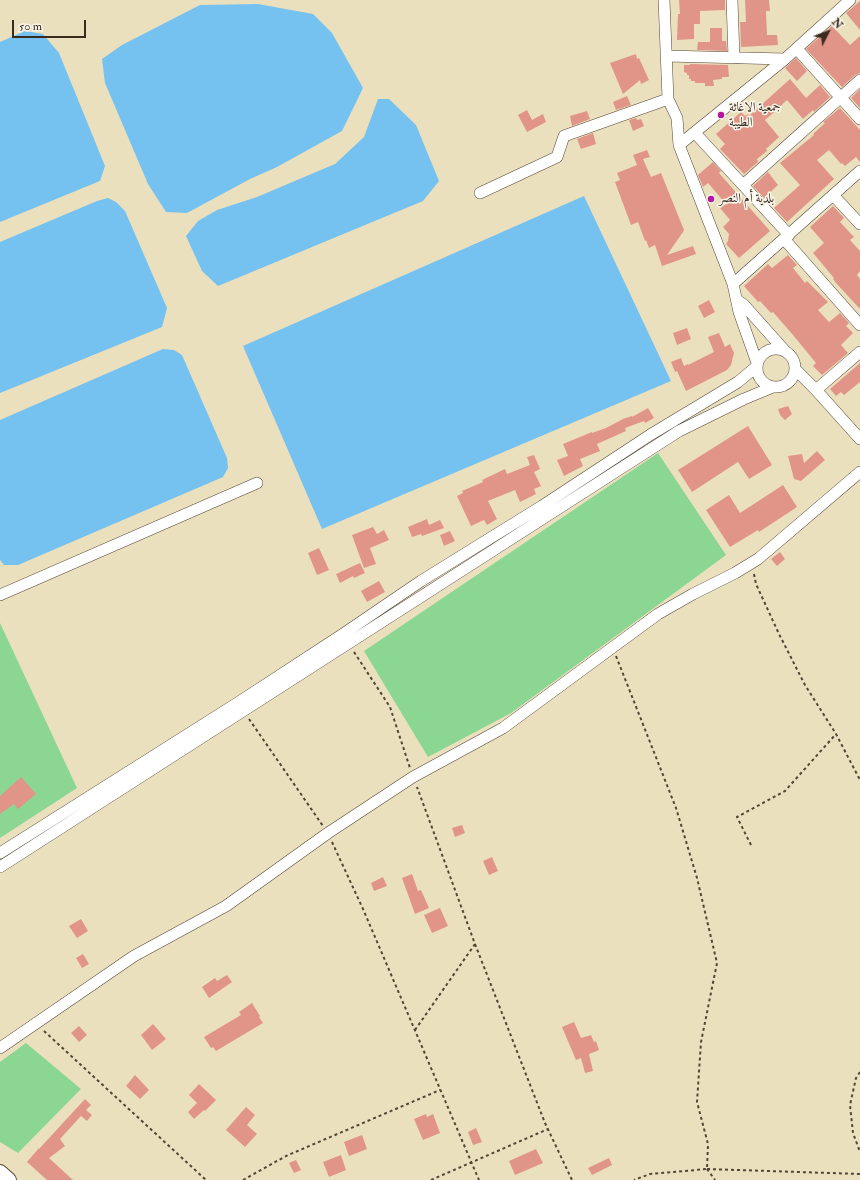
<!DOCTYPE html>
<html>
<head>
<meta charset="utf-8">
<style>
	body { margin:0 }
	#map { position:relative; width:860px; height:1180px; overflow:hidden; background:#ebe0bd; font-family:"IM FELL Double Pica",serif }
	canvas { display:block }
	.north { position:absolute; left:808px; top:12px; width:40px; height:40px; -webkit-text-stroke:3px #fbf7ec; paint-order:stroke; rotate:48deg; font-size:11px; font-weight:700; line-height:16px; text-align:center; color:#3b2a1e }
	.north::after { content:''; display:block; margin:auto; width:14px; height:18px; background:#3b2a1e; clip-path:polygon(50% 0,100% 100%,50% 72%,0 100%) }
	.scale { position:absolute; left:12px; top:20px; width:74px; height:18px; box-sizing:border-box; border:2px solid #3b2a1e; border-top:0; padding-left:5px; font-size:12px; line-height:14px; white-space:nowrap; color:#3b2a1e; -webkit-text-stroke:3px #fbf7ec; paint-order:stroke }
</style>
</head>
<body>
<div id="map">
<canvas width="860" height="1180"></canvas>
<div class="north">N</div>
<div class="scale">50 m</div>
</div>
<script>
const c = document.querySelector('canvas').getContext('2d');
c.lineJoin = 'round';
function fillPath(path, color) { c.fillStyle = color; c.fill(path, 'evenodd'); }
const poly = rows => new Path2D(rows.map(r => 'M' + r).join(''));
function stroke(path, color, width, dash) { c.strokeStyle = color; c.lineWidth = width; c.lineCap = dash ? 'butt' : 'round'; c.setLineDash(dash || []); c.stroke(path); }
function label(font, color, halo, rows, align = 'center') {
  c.font = font + ' "IM FELL Double Pica",Amiri,serif'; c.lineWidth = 3; c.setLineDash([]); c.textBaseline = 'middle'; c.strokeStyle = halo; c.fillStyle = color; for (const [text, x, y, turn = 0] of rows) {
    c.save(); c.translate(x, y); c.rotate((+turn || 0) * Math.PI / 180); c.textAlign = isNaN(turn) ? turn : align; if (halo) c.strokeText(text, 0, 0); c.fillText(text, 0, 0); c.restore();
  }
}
fillPath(poly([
	[658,453,726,555,511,713,428,757,364,651],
	[0,623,77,788,0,838],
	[26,1043,81,1089,18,1153,0,1142,0,1062]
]), '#8bd693');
fillPath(poly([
	[258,4,313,14,332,33,363,88,342,131,277,167,250,179,187,213,166,212,148,184,105,83,102,59,122,45,200,5],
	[25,31,43,34,59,53,105,166,100,181,0,222,0,42],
	[378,99,389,99,416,125,439,181,423,201,218,286,202,271,186,236,198,221,217,210,257,197,335,164,364,137],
	[584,196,671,381,322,529,243,346],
	[108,198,116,202,125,211,167,308,162,327,0,393,0,242,97,201],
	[163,349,174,350,182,355,227,458,228,468,223,477,18,565,4,565,0,560,0,420]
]), '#75c1ef');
fillPath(poly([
	[679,0,725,0,725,10,700,11,700,24,694,24,694,39,677,40,678,14,680,14],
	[745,0,769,0,770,11,766,11,767,35,777,35,778,45,741,47,740,22,746,22],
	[860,1,860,30,846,13],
	[832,26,850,45,860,36,860,73,855,75,842,87,806,49],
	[710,28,722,28,722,41,726,41,727,51,697,50,698,42,710,42],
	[636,54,637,59,639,58,649,80,641,84,640,80,623,94,610,63],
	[796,58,807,71,797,81,785,68],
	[690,64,728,65,729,77,722,77,722,79,713,80,714,86,705,86,705,83,695,83,695,81,691,81,691,79,689,79,689,75,687,75,687,73,684,72,684,65,690,65],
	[790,79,806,98,820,85,830,97,814,112,813,110,803,119,787,100,772,114,765,120,779,137,766,149,767,151,757,159,758,162,744,174,720,149,725,144,716,134,741,112,745,116,748,114,749,116],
	[860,89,860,108,851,98],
	[627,96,631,105,616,110,613,102],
	[840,108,860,130,860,162,856,157,845,166,842,163,841,164,829,150,817,160,834,179,787,222,774,208,800,185,780,163,814,135,813,134,825,123,823,122],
	[527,110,532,120,543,114,546,122,527,132,518,115],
	[587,111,590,119,572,126,570,116],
	[636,118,637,120,641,119,644,126,633,131,629,120],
	[593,133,596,144,581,149,577,139],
	[647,150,650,157,643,159,651,177,661,173,684,230,683,232,667,255,693,246,696,254,662,266,655,245,649,248,646,240,645,241,638,222,631,225,615,182,620,180,617,173,637,165,633,155],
	[713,162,721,171,719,173,770,231,739,258,726,244,728,241,729,234,723,227,730,220,720,208,726,204,708,183,703,187,698,175],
	[768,172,778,185,764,198,753,186],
	[833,206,844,218,840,222,854,237,850,240,860,251,860,271,857,275,860,279,860,309,836,283,833,279,834,278,813,253,824,243,810,227],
	[788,255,797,265,793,268,805,283,807,281,828,302,818,310,829,322,840,313,849,323,846,326,853,333,841,345,848,353,822,375,813,366,816,363,793,335,773,312,771,313,760,301,758,302,744,286,768,264,772,268],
	[709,300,715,312,704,318,698,306],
	[687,328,691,339,677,345,673,333],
	[719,333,725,347,730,344,734,353,731,365,727,370,686,391,677,371,675,372,671,362,681,358,684,366,688,364,688,365,714,352,708,337],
	[860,363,860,382,844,395,841,392,836,396,830,389],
	[788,406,792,414,785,420,780,415,778,409],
	[648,408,654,418,645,423,644,421,625,428,626,431,597,444,600,451,580,459,583,466,564,476,557,460,568,456,563,444,592,432,592,433,606,428,623,419,632,416,632,417],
	[748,426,772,465,749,479,738,462,692,492,678,470],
	[817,451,825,460,801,481,794,479,788,456,802,454,804,463],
	[534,455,540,469,534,472,541,486,534,489,536,494,520,502,515,490,488,501,497,519,487,525,484,520,471,526,457,496,463,493,462,491,483,482,482,480,505,469,507,474,530,465,527,457],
	[783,485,797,507,759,532,758,530,730,547,706,510,729,495,740,513],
	[427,519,429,525,440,520,444,528,422,536,421,534,412,537,408,527],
	[373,527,377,534,384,530,389,540,370,548,376,564,364,568,352,535],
	[450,531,455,541,444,546,440,535],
	[319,548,329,570,317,575,308,553],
	[780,552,785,559,777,566,771,559],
	[360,563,365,573,354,578,353,576,340,583,336,574],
	[379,581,385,592,367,602,361,591],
	[21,777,36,794,18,809,14,804,0,814,0,796],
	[462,825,465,833,455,837,452,828],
	[492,857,498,871,489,875,483,861],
	[412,874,418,891,421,890,429,908,415,914,402,878],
	[383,877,387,886,374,891,371,883],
	[440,908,448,926,432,933,424,915],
	[81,919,88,931,77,938,69,926],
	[83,954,89,964,82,968,76,958],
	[227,975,232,982,209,998,202,987,215,978,217,981],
	[252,1003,260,1016,259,1017,263,1023,216,1051,213,1047,211,1048,204,1037,241,1015,239,1012],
	[574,1022,581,1038,591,1035,594,1042,596,1041,599,1050,589,1054,593,1071,585,1073,581,1058,576,1060,562,1027],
	[153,1024,166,1039,152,1050,141,1035],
	[79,1026,87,1035,79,1042,71,1033],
	[135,1075,149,1090,140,1099,126,1086],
	[199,1084,216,1100,205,1111,204,1110,194,1119,188,1112,197,1103,189,1095],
	[85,1099,91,1105,86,1110,92,1115,87,1121,81,1116,60,1139,65,1146,49,1158,73,1180,47,1180,27,1162,39,1148,39,1149],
	[246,1107,255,1115,247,1125,257,1134,245,1147,226,1130],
	[426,1114,427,1117,433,1114,440,1133,423,1140,414,1119],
	[476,1128,482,1142,473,1145,468,1132],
	[362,1135,367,1149,349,1156,344,1142],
	[536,1149,543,1163,515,1175,509,1161],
	[341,1155,346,1170,329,1177,323,1162],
	[609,1158,612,1165,592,1175,588,1168],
	[296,1160,301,1170,294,1173,289,1163]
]), '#e19588');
const minor = poly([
	[664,0,668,99,677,118,679,145,733,284,739,312,757,363],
	[732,0,734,58],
	[797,49,860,119],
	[666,56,785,59],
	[695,133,789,235],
	[679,145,785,59,850,0],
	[743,185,860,80],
	[480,193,557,157,564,136,668,99],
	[833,195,860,224],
	[784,239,860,325],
	[733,284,860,171],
	[736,299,744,305,785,351],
	'757 368a19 19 0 1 1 38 0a19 19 0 1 1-38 0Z',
	[795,369,816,390,860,439],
	[816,390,860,352],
	[0,595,257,483],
	[0,853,239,702,343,634,421,581,542,506,650,435,738,382,756,367],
	[0,867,679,431,744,399,773,387],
	[0,1048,134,956,226,906,328,833,413,777,503,728,658,614,693,594,735,573,758,559,860,472]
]);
const major = poly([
	[0,1172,9,1180]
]);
stroke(minor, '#554536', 12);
stroke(major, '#554536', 16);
stroke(poly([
	[754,574,756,584,779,634,805,685,836,734,860,780],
	[354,652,390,707,410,768],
	[616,656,676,808,697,878,717,963,701,1042,697,1102,708,1144,707,1169,650,1174,634,1180],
	[249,719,323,826],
	[332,842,363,909,479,1180],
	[751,845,737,817,785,791,836,734],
	[475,944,545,1123,572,1180],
	[415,1030,475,944,417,787],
	[44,1031,206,1180],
	[860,1072,856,1078,850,1105,853,1133,860,1152],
	[707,1169,860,1174],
	[707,1169,715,1180],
	[243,1180,286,1156,440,1090],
	[431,1180,548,1129]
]), '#554536', 2, [3, 3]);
stroke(minor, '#fff', 11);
stroke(major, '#fff', 14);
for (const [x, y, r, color] of [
	[721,115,4,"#b5179e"],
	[711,199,4,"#b5179e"]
]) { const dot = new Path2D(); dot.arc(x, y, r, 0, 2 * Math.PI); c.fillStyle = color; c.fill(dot); stroke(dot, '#fbf7ec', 1.5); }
label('13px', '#3b2a1e', '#fbf7ec', [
	["جمعية الاغاثة",729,108],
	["الطيبة",729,123],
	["بلدية أم النصر",719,199]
], 'left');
</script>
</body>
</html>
